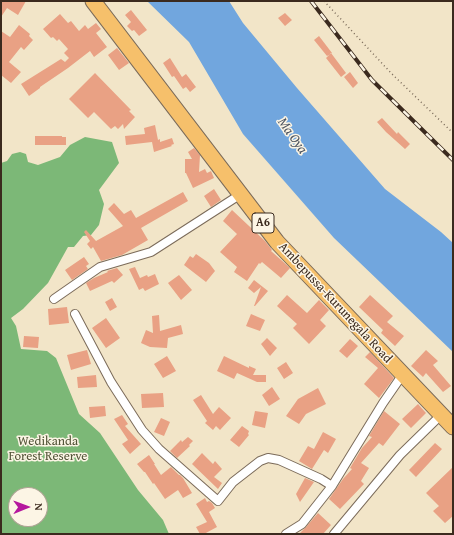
<!DOCTYPE html>
<html>
<head>
<meta charset="utf-8">
<style>
	body { margin:0 }
	#map { position:relative; width:454px; height:535px; overflow:hidden; background:#f2e5c8; font-family:"Gentium Book Plus",serif }
	canvas { display:block }
	.frame { position:absolute; inset:0; border:2px solid #3b2a1e; pointer-events:none }
	.north { position:absolute; left:8px; top:487px; width:40px; height:40px; box-sizing:border-box; background:#fcf5e5; border:1px solid #afa495; border-radius:50%; rotate:89deg; font-size:11px; font-weight:700; line-height:16px; text-align:center; color:#3b2a1e }
	.north::after { content:''; display:block; margin:auto; width:14px; height:18px; background:#b5179e; clip-path:polygon(50% 0,100% 100%,50% 72%,0 100%) }
</style>
</head>
<body>
<div id="map">
<canvas width="454" height="535"></canvas>
<div class="frame"></div>
<div class="north">N</div>
</div>
<script>
const c = document.querySelector('canvas').getContext('2d');
c.lineJoin = 'round';
function fillPath(path, color) { c.fillStyle = color; c.fill(path, 'evenodd'); }
const poly = rows => new Path2D(rows.map(r => 'M' + r).join(''));
function stroke(path, color, width, dash) { c.strokeStyle = color; c.lineWidth = width; c.lineCap = dash ? 'butt' : 'round'; c.setLineDash(dash || []); c.stroke(path); }
function label(font, color, halo, rows, align = 'center') {
  c.font = font + ' "Gentium Book Plus",serif'; c.lineWidth = 3; c.setLineDash([]); c.textBaseline = 'middle'; c.strokeStyle = halo; c.fillStyle = color; for (const [text, x, y, turn = 0] of rows) {
    c.save(); c.translate(x, y); c.rotate((+turn || 0) * Math.PI / 180); c.textAlign = isNaN(turn) ? turn : align; if (halo) c.strokeText(text, 0, 0); c.fillText(text, 0, 0); c.restore();
  }
}
fillPath(poly([
	[85,137,112,142,119,163,99,190,104,204,99,225,91,235,83,236,74,247,68,247,48,283,23,309,11,318,16,326,21,349,47,351,56,358,79,414,100,433,138,490,163,520,169,534,1,534,1,163,7,161,12,154,20,152,26,154,28,162,38,165,60,157,70,145],
	[16,495,40,495,40,519,16,519]
]), '#7cb877');
fillPath(poly([
	[147,1,229,1,243,23,297,88,385,189,441,232,453,243,453,352,334,238,243,134,189,42]
]), '#71a6de');
fillPath(poly([
	[1,1,26,1,18,15,7,8,1,17],
	[131,10,147,30,139,36,134,30,132,31,127,26,131,22,125,15],
	[285,13,292,20,285,26,278,18],
	[60,14,68,23,71,21,79,31,85,25,88,29,96,23,101,29,96,33,107,47,94,57,90,51,68,68,40,87,40,88,29,96,21,84,61,59,65,62,69,58,64,53,68,49,59,39,57,41,53,37,51,38,43,29],
	[19,25,30,34,29,36,33,40,24,50,21,47,9,62,21,72,11,83,1,75,1,31,10,37],
	[319,36,332,53,327,56,314,40],
	[117,48,129,63,119,70,108,55],
	[331,53,346,73,341,77,326,58],
	[170,58,182,77,186,74,196,87,190,92,186,87,183,89,174,76,172,77,163,63],
	[350,72,358,83,353,88,344,77],
	[95,73,131,110,129,111,135,117,124,129,123,124,118,129,115,126,111,129,94,112,88,118,69,99],
	[382,118,397,134,398,132,410,144,405,149,386,132,377,122],
	[155,125,158,140,160,139,160,142,172,138,174,144,171,145,172,146,154,152,152,142,126,145,125,136,145,134,144,128],
	[35,136,62,136,62,137,66,137,66,145,35,145],
	[194,148,200,155,199,172,205,169,207,173,211,171,214,178,193,188,186,173,185,173,185,159,192,159,188,152],
	[214,189,221,200,211,207,204,196],
	[183,192,188,201,141,228,148,240,122,255,101,261,93,247,91,249,87,244,90,241,84,232,86,230,96,241,123,226,108,209,114,203,124,214,131,210,136,218],
	[232,210,265,241,272,250,271,251,280,259,290,268,281,278,262,262,260,264,259,263,247,281,234,272,237,267,220,252,237,234,223,221],
	[196,254,209,263,215,271,206,282,184,265,190,256,193,258],
	[84,257,89,264,86,266,88,269,72,280,65,270],
	[135,267,140,278,147,275,148,277,155,274,159,284,145,291,143,288,139,290,129,269],
	[117,268,123,275,114,283,112,281,90,291,86,283,94,278,108,272,107,271],
	[179,275,192,290,181,300,168,283],
	[254,280,268,291,255,306,254,306,261,287,254,293,248,288],
	[287,295,307,313,319,300,329,310,320,320,326,326,309,344,293,328,297,324,277,306],
	[370,295,393,316,387,322,404,336,395,346,381,333,383,330,359,307],
	[112,298,117,307,110,311,105,302],
	[67,307,69,323,49,325,48,309],
	[251,314,265,320,260,331,246,326],
	[159,315,160,331,181,325,183,334,168,338,167,348,150,347,141,343,146,330,153,333,152,316],
	[106,318,120,338,106,348,92,328],
	[24,336,39,337,38,348,23,347],
	[267,338,277,348,270,356,261,344],
	[350,339,358,346,347,358,339,351],
	[87,350,91,364,71,370,67,355],
	[426,350,438,361,433,365,451,386,443,392,426,373,423,377,411,366],
	[370,352,394,378,379,398,364,384,378,368,365,357],
	[167,356,176,371,163,378,154,364],
	[224,356,249,368,249,366,256,369,253,375,266,375,266,382,257,382,237,373,234,379,217,371],
	[286,362,293,373,284,379,277,368],
	[96,375,97,387,78,388,77,377],
	[272,387,280,399,269,406,262,395],
	[318,388,326,404,306,414,299,424,286,416,298,399],
	[163,393,164,407,142,408,141,394],
	[201,395,213,414,219,407,231,418,220,430,216,426,213,430,205,423,207,421,193,400],
	[418,404,426,413,411,428,402,419],
	[105,406,106,416,90,418,89,407],
	[255,411,268,413,265,428,252,425],
	[384,411,400,424,383,446,379,443,361,463,369,468,361,481,364,484,340,509,329,499,343,479,352,469,350,468,362,448,372,437,369,436],
	[122,415,128,424,125,426,141,444,130,454,122,444,128,440,114,419],
	[161,418,170,422,164,436,154,432],
	[242,426,249,431,248,434,249,435,239,447,230,440],
	[323,432,336,439,328,453,324,450,312,469,299,461,308,446,314,449],
	[188,437,193,441,189,445,190,446,177,458,170,451,181,440,182,442],
	[435,443,442,449,416,477,409,470],
	[202,453,213,464,215,461,222,469,214,477,222,483,218,489,192,464],
	[149,455,155,464,154,464,161,475,171,467,179,475,180,475,183,478,192,493,183,498,178,490,165,499,154,483,153,484,145,472,144,472,137,464],
	[453,467,453,516,445,523,433,511,439,506,426,493],
	[305,478,314,482,300,502,296,494],
	[205,498,207,502,209,501,212,503,215,508,209,512,217,527,204,534,200,534,196,527,207,522,196,504],
	[318,513,331,525,323,534,299,534,306,527]
]), '#e9a184');
const street = poly([
	[54,299,100,267,151,252,241,194],
	[75,314,111,382,142,430,159,449,218,501,233,482,260,461,268,458,279,460,321,479,332,486],
	[286,534,302,524,332,486,383,403,403,374],
	[334,534,400,455,441,415]
]);
const highway = poly([
	[93,1,277,242,453,427]
]);
stroke(street, '#7b6b5a', 10);
stroke(highway, '#7b6b5a', 17);
stroke(poly([
	[324,1,391,73,453,133]
]), '#7b6b5a', 1.5, [1, 3]);
stroke(street, '#fff', 8);
stroke(highway, '#f6c06b', 15);
const rail = poly([
	[311,1,372,80,453,160]
]);
stroke(rail, '#3b2a1e', 4);
stroke(rail, '#fcf5e5', 2.5, [8]);
for (const [x, y, w] of [
	[263,223,22]
]) { const box = new Path2D(); box.roundRect(x - w / 2, y - 10, w, 20, 3); c.fillStyle = '#fcf5e5'; c.fill(box); stroke(box, '#3b2a1e', 1); }
label('bold 12px', '#3b2a1e', null, [
	["A6",263,223]
]);
label('13px', '#3b2a1e', '#fcf5e5', [
	["Ambepussa-Kurunegala Road",335,303,47]
]);
label('13px', '#535539', '#fcf5e5', [
	["Wedikanda",48,442],
	["Forest Reserve",48,457]
]);
label('italic 14px', '#4e5561', '#fcf5e5', [
	["Ma Oya",292,136,55]
]);
</script>
</body>
</html>
